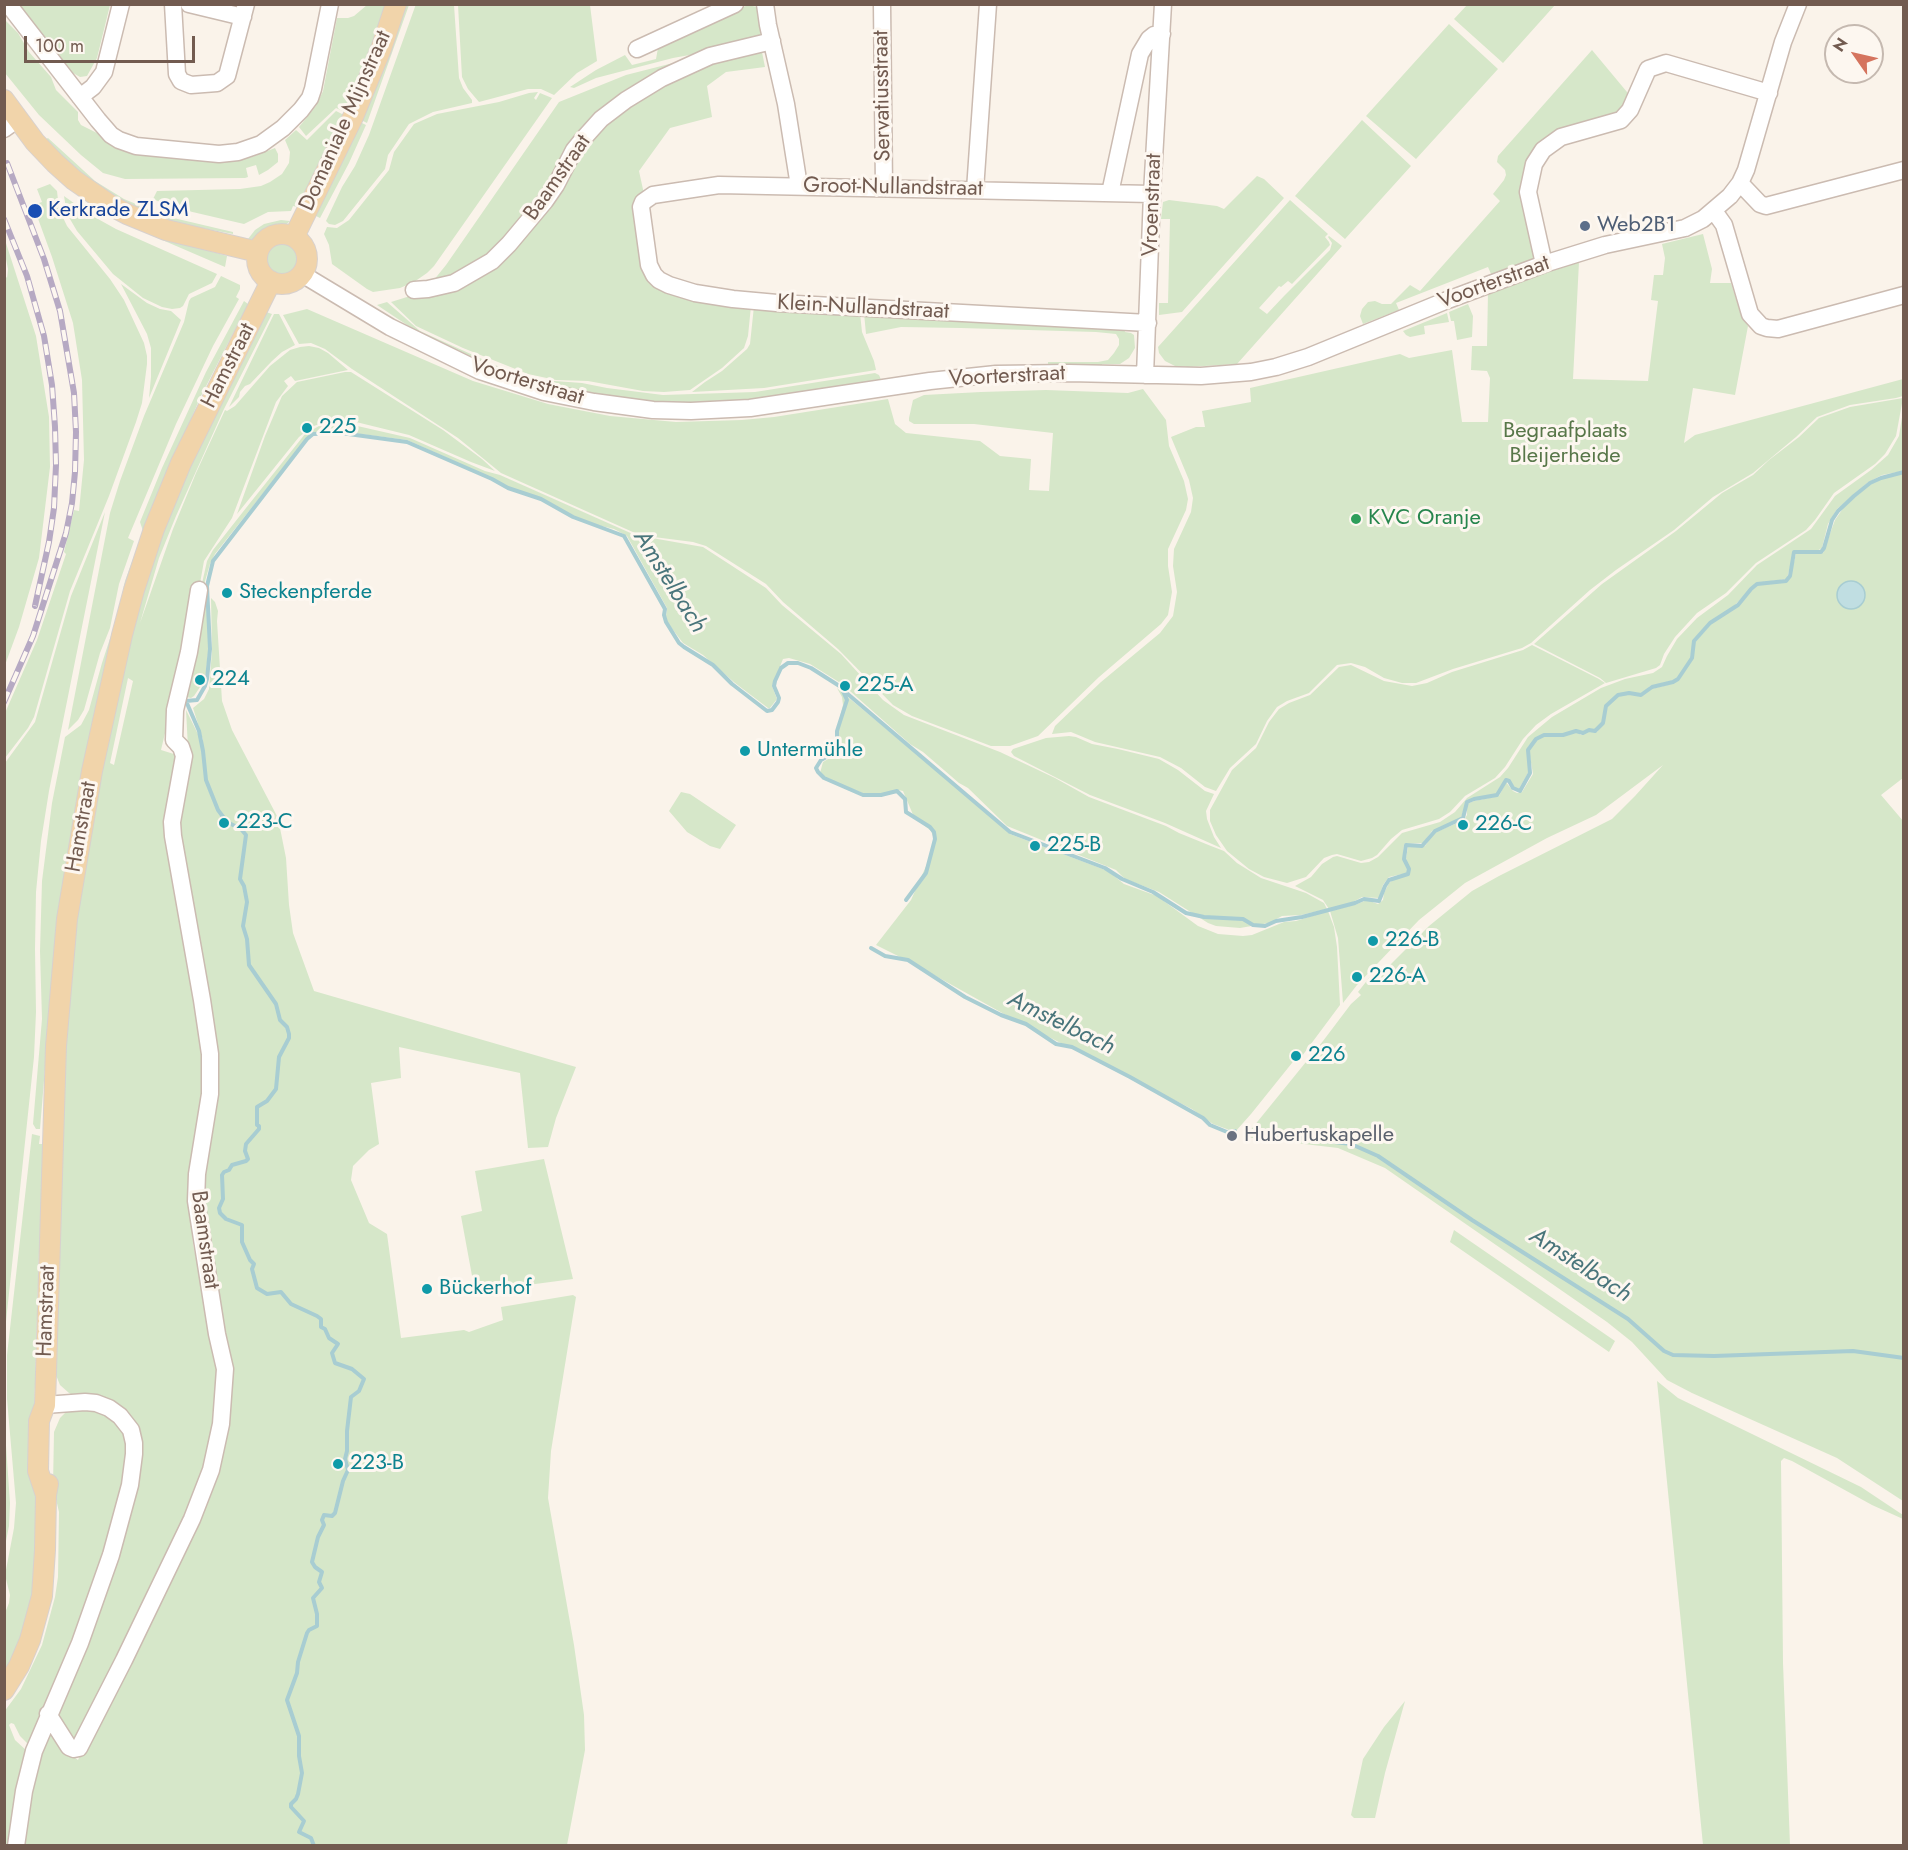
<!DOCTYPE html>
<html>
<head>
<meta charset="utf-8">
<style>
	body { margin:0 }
	#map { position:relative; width:1908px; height:1850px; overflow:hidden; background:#faf3ea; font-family:Jost,sans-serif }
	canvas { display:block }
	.frame { position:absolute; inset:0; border:6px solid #725b50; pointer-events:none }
	.north { position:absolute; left:1824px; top:24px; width:60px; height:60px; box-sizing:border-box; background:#fdf7f0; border:2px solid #c5b9b0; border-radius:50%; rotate:304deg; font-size:16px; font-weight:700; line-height:24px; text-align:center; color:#725b50 }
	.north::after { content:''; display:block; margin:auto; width:21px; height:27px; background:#d5745e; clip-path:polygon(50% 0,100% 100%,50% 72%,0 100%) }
	.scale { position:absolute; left:24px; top:36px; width:171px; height:27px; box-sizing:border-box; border:3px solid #725b50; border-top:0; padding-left:8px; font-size:18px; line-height:21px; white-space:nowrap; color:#725b50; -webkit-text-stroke:4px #fdf7f0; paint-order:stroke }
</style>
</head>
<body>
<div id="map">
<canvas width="1908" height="1850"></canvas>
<div class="frame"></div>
<div class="north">N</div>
<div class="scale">100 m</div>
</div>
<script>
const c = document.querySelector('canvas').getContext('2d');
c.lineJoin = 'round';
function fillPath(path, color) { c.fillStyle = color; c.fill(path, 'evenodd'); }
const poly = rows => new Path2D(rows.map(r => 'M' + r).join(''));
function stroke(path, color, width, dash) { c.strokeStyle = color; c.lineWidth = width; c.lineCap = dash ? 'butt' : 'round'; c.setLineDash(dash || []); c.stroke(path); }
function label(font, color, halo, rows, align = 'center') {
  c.font = font + ' Jost,sans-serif'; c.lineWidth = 6; c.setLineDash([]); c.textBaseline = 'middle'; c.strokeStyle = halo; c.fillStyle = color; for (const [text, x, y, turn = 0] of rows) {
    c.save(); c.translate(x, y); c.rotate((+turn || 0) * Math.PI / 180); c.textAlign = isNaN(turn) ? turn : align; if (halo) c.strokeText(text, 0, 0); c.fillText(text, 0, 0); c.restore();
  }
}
fillPath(poly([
	[416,4,454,5,459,78,463,88,472,100,472,103,433,112,409,124,388,155,385,169,343,221,335,225,329,224,326,221,342,187,355,166,369,135],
	[20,5,110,5,97,58,87,76,80,77,73,73],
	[367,5,388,5,372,50,345,112,336,108,306,136,299,127,316,106,323,91,337,18,348,18,354,16],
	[404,5,409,5,367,123,361,120],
	[458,5,590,5,597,61,577,73,554,95,541,89,528,89,479,102,468,89,462,77],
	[748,5,757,7,763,36,706,52,673,58,596,78,574,88,570,87,596,70,625,55,632,65,656,59,658,48,664,43],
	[1467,5,1467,4,1555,5,1503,63,1454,19],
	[4,19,18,33,29,52,51,77,56,90,78,112,78,120,81,125,99,134,105,139,217,163,252,157,275,148,278,154,278,162,268,170,259,175,256,165,246,168,248,177,245,178,125,179,103,173,81,155,39,115,5,73],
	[1449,24,1498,69,1416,159,1366,116],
	[1592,50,1632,98,1625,112,1583,127,1530,167,1538,261,1491,274,1488,267,1396,303,1399,310,1363,324,1360,316,1362,309,1368,302,1375,301,1382,304,1391,304,1410,285,1420,291,1500,201,1493,194,1504,180,1506,175,1505,170,1497,162,1498,156],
	[757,51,762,52,765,67,726,72,707,86,712,117,670,128,639,171,644,194,645,270,751,306,748,336,744,348,722,368,690,390,664,392,643,391,588,381,556,380,528,374,463,348,416,326,391,302,471,277,582,144,632,102,694,67],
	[681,61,626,96,495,256,429,286,446,265,559,102,626,75],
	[538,92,534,98,536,100,540,93,552,98,434,266,427,273,414,282,400,288,373,292,367,289,332,264,329,245,324,234,327,227,337,228,349,220,389,170,394,152,414,124,437,114,499,102,529,93],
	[336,111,344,115,297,207,293,206,291,211,268,212,244,224,171,207,153,199,157,191,240,189,261,186,270,182,282,174,289,163,290,152,285,140,296,130,307,140],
	[1362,120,1411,166,1345,239,1295,196],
	[360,122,366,125,349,163,320,218,316,216],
	[48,138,95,181,124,199,165,216,233,232,233,234,171,222,128,205,91,183,58,153,46,139],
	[1257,176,1264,179,1284,198,1182,312,1159,315,1159,303,1168,303,1170,219,1161,219,1163,202,1169,200,1217,206,1224,209],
	[50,184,57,191,59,209,67,226,110,279,124,300,144,343,147,356,147,364,142,403,136,422,109,496,70,591,34,717,28,728,5,758,5,713,37,640,66,554,64,552,74,510,79,511,84,460,82,380,73,323,52,257,33,205,42,202,37,189],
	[64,196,89,214,116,229,217,274,212,283,189,294,183,306,180,308,172,309,162,307,143,298,113,274,77,231,67,214],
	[1290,200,1328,234,1325,237,1329,242,1330,245,1292,284,1288,281,1281,287,1279,286,1259,308,1267,314,1284,296,1330,250,1332,243,1328,237,1329,236,1342,246,1237,364,1188,367,1175,366,1165,361,1159,353,1158,347],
	[281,220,290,221,281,229,257,239,248,239,255,230,264,224],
	[1703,234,1712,269,1710,283,1731,283,1741,315,1748,326,1735,395,1693,388,1684,443,1695,435,1903,379,1903,396,1896,398,1850,405,1817,417,1796,437,1753,473,1713,497,1674,530,1616,570,1590,590,1531,643,1522,648,1453,669,1416,683,1402,683,1384,678,1365,667,1351,663,1337,665,1309,693,1287,701,1277,707,1267,721,1256,744,1230,768,1216,791,1205,787,1181,768,1160,757,1095,742,1071,732,1052,734,1055,726,1101,682,1160,633,1173,616,1177,592,1173,566,1174,549,1191,512,1193,498,1189,480,1171,437,1196,427,1205,427,1202,411,1251,402,1250,388,1400,354,1409,358,1452,350,1462,422,1488,422,1490,378,1487,371,1471,370,1472,346,1487,346,1488,292,1579,262,1573,379,1648,381,1658,301,1651,300,1654,275,1663,275,1665,258,1662,244],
	[153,235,227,256,225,267,153,236],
	[5,240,36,336,49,417,50,467,39,558,19,627,5,665,4,274,7,278,8,269,5,254],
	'264 260a18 18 0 1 1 36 0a18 18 0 1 1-36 0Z',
	[221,276,240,285,240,289,236,297,239,299,213,346,176,424,128,538,134,541,119,584,110,628,100,653,84,710,78,720,68,730,110,513,120,481,144,416,184,322,189,301,191,298,215,287],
	[121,284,147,303,160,309,171,311,181,320,149,398,151,377,151,348,147,334],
	[244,301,248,304,201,396,168,471,53,971,40,1129,36,1129,33,1124,42,1019,40,951,42,881,52,803,65,737,81,725,89,710,102,663,118,614,125,581,143,531,140,522,162,468,206,372],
	[387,302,420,331,495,365,515,373,541,380,582,383,607,388,663,395,755,392,875,373,879,375,882,382,729,404,641,402,548,386,505,373,465,355,410,327,377,305],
	[1468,304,1473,316,1472,337,1457,340,1454,321,1451,321,1449,312],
	[754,306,860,313,862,332,874,361,876,370,764,388,692,392,705,382,722,371,747,349,750,344],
	[307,309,473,381,548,404,610,416,676,422,742,420,774,417,888,399,895,424,906,433,980,441,1000,456,1031,459,1029,490,1049,491,1053,433,974,424,914,424,909,421,909,418,913,400,924,395,981,392,1046,390,1128,393,1143,389,1166,420,1169,446,1184,481,1188,499,1186,510,1168,549,1168,566,1172,592,1168,615,1161,624,1099,677,1038,736,1010,746,991,746,912,716,893,705,838,649,783,602,766,584,706,546,693,542,646,536,635,533,501,473,458,438,352,369,325,349,311,343,299,344,283,315],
	[266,312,272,314,224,409,176,516,159,558,140,623,173,529,196,473,225,410,227,411,235,406,270,366,290,350,300,347,309,346,319,348,328,353,348,370,295,381,291,376,284,381,288,386,276,402,232,518,204,561,191,634,174,695,161,750,177,755,174,798,208,1073,190,1191,193,1244,220,1377,211,1456,116,1671,73,1741,57,1714,86,1640,137,1432,69,1393,60,1385,56,1375,65,997,95,790,141,591,179,487],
	[128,678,133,681,114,765,110,763],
	[864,313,1124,328,1125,332,1131,333,1134,335,1135,348,1129,358,1120,364,1102,364,1102,367,1048,366,1048,362,1098,362,1108,360,1114,353,1119,345,1119,339,1116,334,1096,332,961,328,901,327,866,334],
	[1447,313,1449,322,1424,326,1425,334,1410,337,1406,335,1403,331],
	[274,314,279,314,295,345,282,352,272,361,250,384,245,386,240,392,239,397,229,407],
	[345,372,351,372,443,430,482,459,495,471,471,462,409,435,356,422,331,420,311,427,299,437,237,514,265,436,282,396,297,382],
	[1903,398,1896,436,1885,454,1875,464,1834,493,1815,520,1806,530,1756,563,1726,593,1697,613,1675,637,1664,654,1660,665,1656,668,1606,683,1600,678,1534,644,1602,584,1676,531,1722,493,1753,475,1769,460,1799,437,1819,418,1850,407],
	[1903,411,1903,471,1882,475,1867,483,1837,509,1828,524,1822,548,1817,551,1794,551,1787,579,1756,583,1734,606,1710,622,1693,640,1690,660,1683,672,1675,680,1650,686,1643,694,1627,692,1616,695,1605,706,1603,722,1596,730,1588,729,1582,732,1576,730,1563,734,1546,734,1538,737,1528,747,1529,771,1519,789,1515,789,1510,780,1505,779,1496,794,1474,798,1466,802,1461,818,1432,831,1423,843,1404,844,1403,858,1408,870,1407,873,1389,877,1383,885,1379,898,1362,897,1353,902,1329,909,1323,900,1295,886,1311,877,1322,864,1333,857,1337,856,1361,863,1369,862,1378,857,1402,833,1440,822,1455,812,1467,798,1500,777,1508,768,1528,737,1552,717,1601,688,1625,679,1653,673,1662,667,1667,656,1677,639,1697,618,1728,595,1757,565,1811,529,1835,496,1871,470,1888,455,1899,436],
	[332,423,353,425,410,438,485,471,500,475,635,535,703,547,766,588,782,605,841,654,883,700,904,715,1000,752,1055,778,1089,797,1166,826,1179,833,1211,846,1224,851,1237,863,1261,878,1306,893,1324,903,1327,909,1301,915,1282,916,1269,923,1240,928,1216,926,1208,923,1159,892,1125,879,1116,870,1007,826,968,788,959,783,923,752,910,744,842,684,810,664,789,658,783,659,772,686,777,699,770,708,768,708,735,683,703,655,683,643,667,622,666,616,667,608,627,536,614,529,593,524,573,516,544,499,510,488,492,478,407,440,345,432,320,432,310,434,215,554,210,564,203,588,201,588,207,561,213,550,246,508,305,434,319,426],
	[1903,473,1903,778,1881,795,1904,822,1903,1501,1837,1458,1692,1393,1667,1380,1632,1342,1607,1322,1385,1168,1338,1148,1245,1137,1323,1041,1351,1004,1361,995,1358,992,1369,978,1388,967,1429,926,1472,891,1499,876,1612,819,1635,796,1663,765,1596,815,1547,838,1465,883,1419,920,1357,985,1343,1003,1338,938,1330,911,1357,904,1367,900,1378,904,1383,900,1384,893,1389,883,1393,880,1410,874,1406,858,1408,847,1425,846,1434,833,1464,820,1467,815,1467,804,1474,801,1499,796,1506,782,1513,791,1517,793,1522,792,1533,774,1529,751,1537,739,1543,736,1561,736,1577,732,1581,735,1588,732,1597,732,1605,720,1606,707,1617,697,1628,694,1642,696,1651,689,1671,684,1679,680,1692,660,1695,642,1712,623,1739,606,1750,592,1759,584,1787,581,1791,575,1796,553,1823,553,1835,520,1844,507,1869,485,1884,478],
	[105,512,49,791,41,841,36,892,35,949,36,1012,34,1057,5,1331,5,763,35,722,71,596],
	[203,597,206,602,208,626,209,643,206,673,202,684,194,696,191,698,181,696],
	[211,598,215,602,218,611,217,621,222,701,232,730,278,818,286,858,289,905,293,933,314,991,576,1067,556,1118,548,1147,528,1148,520,1073,399,1047,401,1078,371,1083,379,1144,369,1150,353,1166,351,1180,369,1223,387,1234,401,1338,464,1330,469,1332,503,1320,501,1307,573,1295,576,1297,551,1451,548,1498,574,1645,584,1715,585,1750,567,1845,21,1846,27,1803,49,1728,64,1750,78,1760,226,1432,202,1195,211,1110,176,838,188,748,186,710,199,736,200,741,203,740,193,708,204,699,209,689,212,651],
	[1532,645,1599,679,1605,683,1551,714,1536,725,1523,739,1505,767,1495,778,1465,796,1450,812,1439,819,1402,830,1391,839,1377,855,1372,858,1361,861,1337,854,1332,855,1324,858,1306,877,1287,883,1264,877,1249,869,1227,851,1216,835,1210,821,1210,810,1232,770,1256,748,1269,722,1279,709,1289,703,1310,695,1339,667,1351,665,1384,681,1412,686,1427,683,1452,672,1523,650],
	[837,688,990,815,1010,834,1108,871,1124,884,1157,896,1198,926,1218,934,1243,936,1252,935,1284,922,1296,921,1328,911,1334,927,1337,947,1340,1005,1302,1056,1300,1053,1251,1114,1235,1132,1213,1124,1192,1109,1013,1019,916,965,876,945,911,900,927,864,933,848,933,836,931,831,914,817,903,791,898,790,876,796,867,795,824,777,820,773,823,762,833,756,836,749,834,741,843,705,842,697],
	[1069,736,1076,737,1092,744,1118,749,1159,759,1178,770,1205,791,1214,794,1206,811,1207,819,1214,837,1221,848,1165,823,1090,795,1014,756,1011,752,1013,749,1046,738],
	[681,792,690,794,736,825,720,849,710,846,687,832,669,811],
	[32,1134,40,1136,39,1144,46,1144,43,1213,39,1252,34,1417,37,1523,33,1590,30,1609,25,1628,11,1661,5,1671,5,1613,9,1603,10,1595,5,1575,14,1528,16,1503,7,1399,7,1355],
	[544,1159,573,1279,475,1292,461,1216,482,1211,475,1171],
	[1454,1230,1615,1341,1609,1352,1450,1242],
	[1657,1381,1678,1398,1861,1487,1903,1515,1903,1519,1872,1505,1792,1461,1784,1458,1781,1461,1783,1663,1790,1845,1703,1845],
	[87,1408,110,1416,124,1434,128,1444,125,1477,95,1588,29,1743,27,1743,20,1736,14,1724,11,1723,9,1725,15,1740,27,1751,11,1845,5,1845,4,1712,21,1689,42,1645,55,1597,58,1577,59,1512,53,1486,54,1432,60,1418,65,1413,70,1410],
	[5,1431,10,1503,9,1526,5,1546],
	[1405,1701,1385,1773,1375,1818,1354,1818,1351,1815,1363,1759,1384,1727]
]), '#d6e7c9');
const water = poly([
	'1837 595a14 14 0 1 1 28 0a14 14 0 1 1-28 0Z'
]);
fillPath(water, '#c0dee2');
stroke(water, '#a8cdd2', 1.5);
stroke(poly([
	[843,690,1010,832,1105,868,1122,879,1153,892,1186,913,1204,917,1243,919,1253,925,1265,926,1276,921,1302,917,1355,903,1364,899,1379,901,1385,886,1389,880,1408,874,1409,869,1404,859,1406,845,1422,846,1435,831,1463,818,1467,802,1474,799,1497,795,1506,780,1509,781,1513,788,1520,791,1530,773,1528,750,1536,739,1544,735,1563,735,1576,731,1583,733,1589,730,1595,731,1603,723,1606,706,1618,695,1629,693,1641,695,1652,687,1673,682,1678,679,1692,658,1694,641,1710,623,1738,605,1751,589,1757,584,1786,581,1790,576,1794,552,1821,552,1824,548,1832,520,1838,511,1854,496,1870,483,1881,478,1904,472],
	[186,701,199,731,203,751,206,780,218,810,227,822,241,829,246,835,240,879,244,886,247,902,243,926,247,939,249,965,276,1004,280,1020,287,1027,289,1034,289,1038,279,1057,276,1089,267,1101,257,1107,257,1125,259,1126,259,1129,246,1144,245,1151,248,1159,246,1161,232,1165,229,1170,224,1172,222,1175,223,1199,219,1208,220,1213,226,1219,242,1225,242,1242,250,1260,254,1264,252,1269,257,1288,267,1294,281,1292,291,1304,317,1316,321,1319,321,1327,325,1329,329,1338,338,1344,332,1353,335,1363,352,1369,364,1379,359,1391,351,1397,347,1431,347,1451,345,1459,348,1470,343,1481,335,1513,332,1516,324,1515,322,1520,324,1525,318,1537,312,1562,315,1567,322,1572,319,1582,322,1588,313,1598,317,1614,317,1626,309,1630,307,1633,298,1662,297,1673,287,1700,299,1736,299,1756,302,1773,298,1794,296,1799,291,1804,291,1807,304,1821,299,1832,311,1838,314,1846],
	[186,701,197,700,205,686,207,679,210,649,207,586,213,561,307,439,313,434,341,433,407,442,492,479,508,488,541,499,573,517,624,536,665,609,664,615,666,622,679,643,684,647,713,665,732,684,767,711,772,710,778,702,779,698,774,686,775,681,781,668,788,663,798,663,811,668,841,687,847,700,837,731,837,749,835,752,821,760,816,768,818,772,824,778,863,795,881,795,897,791,905,799,906,812,930,827,934,832,935,839,926,873,906,900],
	[871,948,885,956,908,960,965,997,1001,1015,1026,1024,1056,1044,1072,1047,1130,1077,1203,1118,1210,1125,1227,1132,1235,1131],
	[1252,1132,1351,1144,1378,1156,1472,1220,1628,1319,1664,1351,1673,1355,1714,1356,1853,1351,1904,1358]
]), '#a8cdd2', 4);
const minor = poly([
	[8,4,98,120,111,135,119,140,136,146,219,154,238,152,261,144,283,128,301,110,310,98,313,89,330,4],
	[173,4,177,74,181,81,191,85,217,83,227,76,246,4],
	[189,4,243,17],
	[765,4,768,25,786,104,799,186],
	[882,4,884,188],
	[637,49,735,4],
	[80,97,93,87,104,72,121,4],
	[4,129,18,119],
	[1740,183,1760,204,1766,206,1904,170],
	[975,190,988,4],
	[1110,193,1140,54,1149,39,1154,35,1162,34],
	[1714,211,1724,225,1750,314,1761,326,1767,328,1778,329,1904,295],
	[1544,264,1528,192,1534,164,1543,150,1561,137,1621,120,1630,110,1648,69,1666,63,1769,93],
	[302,274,390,327,480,371,544,392,594,402,653,410,691,411,750,408,930,381,996,374,1069,373,1201,376,1251,372,1276,367,1308,357,1445,301,1544,264,1605,245,1685,228,1703,219,1730,196,1740,183,1746,170,1783,42,1798,4],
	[414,290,428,289,454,283,492,261,509,244,545,201,556,185,574,150,583,139,601,119,626,100,662,78,710,56,772,41],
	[1148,323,777,303,733,299,695,293,669,285,659,280,654,275,649,265,641,207,643,202,653,195,719,185,1152,194],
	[1145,375,1152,194,1163,4],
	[48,1714,69,1747,74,1749,79,1748,124,1660,192,1519,211,1470,221,1424,225,1369,217,1334,196,1201,197,1174,210,1094,210,1054,202,1000,173,836,172,822,184,756,181,747,174,740,175,710,189,652,199,590],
	[16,1846,24,1791,34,1751,80,1643,111,1555,130,1485,134,1454,134,1443,131,1430,120,1416,109,1408,96,1403,85,1402,45,1405]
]);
const major = poly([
	[4,100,35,142,55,163,74,180,110,205,127,214,166,230,258,252],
	'257 259a25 25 0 1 1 50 0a25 25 0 1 1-50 0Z',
	[294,237,353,117,381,49,396,4],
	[46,1495,38,1471,39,1421,45,1405,56,1046,67,919,92,771,122,635,134,590,154,529,181,463,271,281],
	[4,1690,19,1666,30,1640,42,1596,45,1550,46,1495,48,1484]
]);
stroke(minor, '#cbbbb1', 19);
stroke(major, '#d8d1ce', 22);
stroke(minor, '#fff', 16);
stroke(major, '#f1d4aa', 20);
const rail = poly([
	[4,219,27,276,44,336,52,385,55,427,56,465,54,508,49,542,35,606],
	[4,702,33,636,66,533,72,503,75,472,76,432,74,393,60,311,44,259,7,163]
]);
stroke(rail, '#b6a9c3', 6);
stroke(rail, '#fdf7f0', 4, [11]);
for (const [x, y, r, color] of [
	[35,211,8,"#1a4fb4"],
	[1585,226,6,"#5c6f8a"],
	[307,428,6,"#0f9aa8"],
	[1356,519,6,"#2e9e5b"],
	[227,593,6,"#0f9aa8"],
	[200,680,6,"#0f9aa8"],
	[845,686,6,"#0f9aa8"],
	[745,751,6,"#0f9aa8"],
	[224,823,6,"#0f9aa8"],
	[1463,825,6,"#0f9aa8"],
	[1035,846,6,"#0f9aa8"],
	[1373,941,6,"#0f9aa8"],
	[1357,977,6,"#0f9aa8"],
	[1296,1056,6,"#0f9aa8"],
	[1232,1136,6,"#6b7280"],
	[427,1289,6,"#0f9aa8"],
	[338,1464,6,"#0f9aa8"]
]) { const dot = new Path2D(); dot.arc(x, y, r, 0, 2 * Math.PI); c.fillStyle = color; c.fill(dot); stroke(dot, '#fdf7f0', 2); }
label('22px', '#725b50', '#fdf7f0', [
	["Servatiusstraat",883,96,-91],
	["Domaniale Mijnstraat",346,121,-66],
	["Baamstraat",558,178,-55],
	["Groot-Nullandstraat",893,188,1],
	["Vroenstraat",1153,205,-88],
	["Voorterstraat",1494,283,-20],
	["Klein-Nullandstraat",863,308,3],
	["Hamstraat",229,366,-63],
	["Voorterstraat",1007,377,-3],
	["Voorterstraat",527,382,17],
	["Hamstraat",82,827,-80],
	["Baamstraat",204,1240,82],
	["Hamstraat",47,1311,-88]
]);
label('22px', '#164399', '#fdf7f0', [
	["Kerkrade ZLSM",48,211]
], 'left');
label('22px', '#4e5e75', '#fdf7f0', [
	["Web2B1",1597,226]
], 'left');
label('22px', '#0d838f', '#fdf7f0', [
	["225",319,428],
	["Steckenpferde",239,593],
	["224",212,680],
	["225-A",857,686],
	["Untermühle",757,751],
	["223-C",236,823],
	["226-C",1475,825],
	["225-B",1047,846],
	["226-B",1385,941],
	["226-A",1369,977],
	["226",1308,1056],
	["Bückerhof",439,1289],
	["223-B",350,1464]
], 'left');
label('22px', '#587749', '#fdf7f0', [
	["Begraafplaats",1565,432],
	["Bleijerheide",1565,457]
]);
label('22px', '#27864d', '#fdf7f0', [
	["KVC Oranje",1368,519]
], 'left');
label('22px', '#5b616d', '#fdf7f0', [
	["Hubertuskapelle",1244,1136]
], 'left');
label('italic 24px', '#49757b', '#fdf7f0', [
	["Amstelbach",669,582,58],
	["Amstelbach",1061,1024,26],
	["Amstelbach",1580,1266,33]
]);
</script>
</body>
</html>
